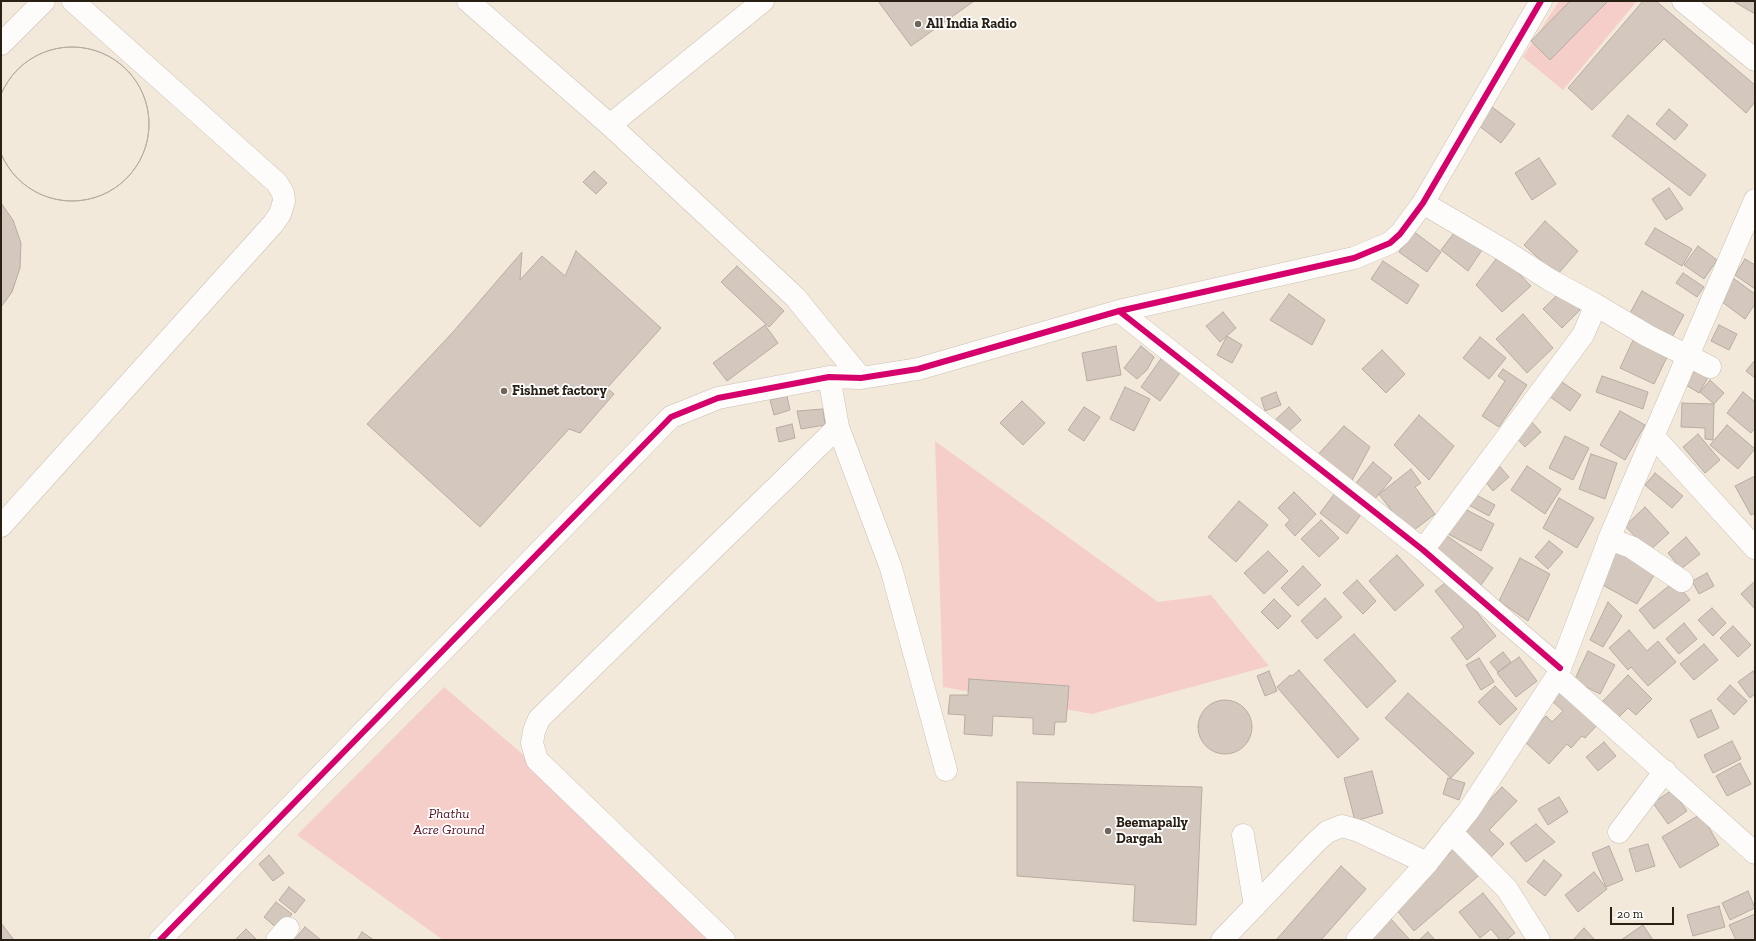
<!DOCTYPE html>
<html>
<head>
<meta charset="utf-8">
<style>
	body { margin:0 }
	#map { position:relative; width:1756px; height:941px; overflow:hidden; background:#f3e9db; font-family:"Zilla Slab",serif }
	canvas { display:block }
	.frame { position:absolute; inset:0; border:2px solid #282014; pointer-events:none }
	.scale { position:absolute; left:1610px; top:907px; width:64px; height:18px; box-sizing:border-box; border:2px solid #282014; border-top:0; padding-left:5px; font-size:12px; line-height:14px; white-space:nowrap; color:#282014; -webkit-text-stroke:3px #fff; paint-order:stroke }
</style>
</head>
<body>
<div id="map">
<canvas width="1756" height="941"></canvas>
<div class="frame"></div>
<div class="scale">20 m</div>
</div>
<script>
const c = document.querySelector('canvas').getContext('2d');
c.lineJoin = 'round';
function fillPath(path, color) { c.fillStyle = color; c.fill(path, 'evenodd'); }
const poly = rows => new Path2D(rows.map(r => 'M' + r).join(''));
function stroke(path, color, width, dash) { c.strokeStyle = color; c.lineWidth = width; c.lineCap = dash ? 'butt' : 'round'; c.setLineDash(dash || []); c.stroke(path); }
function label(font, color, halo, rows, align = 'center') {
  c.font = font + ' "Zilla Slab",serif'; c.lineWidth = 3.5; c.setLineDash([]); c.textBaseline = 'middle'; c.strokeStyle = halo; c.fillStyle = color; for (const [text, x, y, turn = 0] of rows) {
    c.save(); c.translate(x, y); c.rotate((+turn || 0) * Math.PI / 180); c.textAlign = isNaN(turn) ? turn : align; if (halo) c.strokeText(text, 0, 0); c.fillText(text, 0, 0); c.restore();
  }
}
fillPath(poly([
	[1559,1,1637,1,1563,90,1523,57],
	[935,441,1158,602,1211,595,1269,666,1092,714,943,687],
	[444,687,609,828,723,940,443,940,297,835]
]), '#f5ceca');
const building = poly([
	[878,1,974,1,911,46,878,1],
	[1570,1,1608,1,1550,60,1531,41,1570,1],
	[1643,1,1656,1,1755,85,1755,102,1746,113,1664,39,1592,110,1568,88,1643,1],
	[1733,1,1755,1,1755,14,1733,1],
	'-5 124a77 77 0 1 1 154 0a77 77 0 1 1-154 0Z',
	'-5 124a77 77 0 1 1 154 0a77 77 0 1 1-154 0Z',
	[1492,107,1515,124,1501,143,1478,125,1492,107],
	[1669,109,1688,125,1675,140,1656,124,1669,109],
	[1628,115,1706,175,1690,196,1612,136,1628,115],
	[1539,158,1556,184,1532,200,1515,173,1539,158],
	[594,171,607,183,596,194,583,182,594,171],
	[1669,188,1683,209,1666,220,1652,199,1669,188],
	[1,203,13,220,21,243,20,268,12,292,1,307,1,203],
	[1545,221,1578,251,1557,275,1524,245,1545,221],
	[1655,228,1692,249,1682,266,1645,244,1655,228],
	[1457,229,1484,247,1468,271,1441,250,1457,229],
	[1413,231,1441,252,1427,272,1399,252,1413,231],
	[1698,246,1717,260,1704,279,1684,265,1698,246],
	[576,251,661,328,607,388,614,394,580,433,569,429,480,527,367,424,453,332,522,252,520,280,542,256,565,276,576,251],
	[1500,254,1531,286,1502,312,1476,285,1500,254],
	[1745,259,1755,265,1755,289,1735,275,1745,259],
	[1383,261,1419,285,1407,304,1371,279,1383,261],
	[737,266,784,311,769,327,721,282,737,266],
	[1683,273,1704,287,1697,297,1676,283,1683,273],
	[1733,278,1755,294,1755,304,1745,319,1718,299,1733,278],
	[1561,291,1580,310,1562,328,1543,309,1561,291],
	[1642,291,1684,315,1671,339,1629,315,1642,291],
	[1289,294,1325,320,1312,345,1270,320,1289,294],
	[1223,312,1236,328,1220,342,1206,326,1223,312],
	[1523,314,1553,348,1527,373,1496,339,1523,314],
	[765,325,778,343,727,381,713,363,765,325],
	[1719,325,1737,334,1729,350,1711,341,1719,325],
	[1227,336,1242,345,1232,363,1217,355,1227,336],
	[1635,336,1669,353,1654,384,1620,368,1635,336],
	[1480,337,1506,358,1489,379,1463,358,1480,337],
	[1116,346,1121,375,1087,381,1082,353,1116,346],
	[1141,346,1154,357,1147,370,1137,379,1124,368,1141,346],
	[1382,350,1405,374,1386,393,1362,369,1382,350],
	[1163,356,1182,370,1160,401,1141,387,1163,356],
	[1755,360,1755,378,1746,371,1755,360],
	[1697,366,1710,374,1699,393,1686,385,1697,366],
	[1503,369,1527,385,1499,427,1482,416,1505,381,1498,376,1503,369],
	[1602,376,1648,392,1643,409,1596,392,1602,376],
	[1556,378,1581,395,1570,411,1546,394,1556,378],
	[1710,380,1724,393,1714,404,1700,392,1710,380],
	[1125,387,1150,399,1134,431,1110,419,1125,387],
	[1276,392,1281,405,1265,411,1261,398,1276,392],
	[1743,392,1755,402,1755,428,1751,433,1727,413,1743,392],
	[787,396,790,410,774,415,770,400,787,396],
	[1022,401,1045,423,1023,445,1000,423,1022,401],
	[1682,403,1714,404,1713,440,1705,439,1705,428,1681,427,1682,403],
	[1084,407,1100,417,1084,441,1068,430,1084,407],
	[1289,407,1301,420,1285,435,1273,422,1289,407],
	[823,409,825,425,801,429,797,411,823,409],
	[1620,411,1645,425,1625,460,1600,445,1620,411],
	[1419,415,1454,446,1429,480,1394,445,1419,415],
	[1529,419,1541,432,1525,447,1513,434,1529,419],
	[792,424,795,438,779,442,776,428,792,424],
	[1727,425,1755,449,1738,469,1710,445,1727,425],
	[1344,426,1370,447,1349,486,1314,459,1344,426],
	[1698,434,1720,460,1705,473,1683,447,1698,434],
	[1565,436,1589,448,1573,480,1549,468,1565,436],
	[1591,454,1617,463,1605,499,1579,489,1591,454],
	[1495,461,1509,477,1493,491,1480,475,1495,461],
	[1373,462,1392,478,1371,504,1352,488,1373,462],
	[1527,466,1561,489,1545,514,1511,490,1527,466],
	[1411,469,1421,483,1415,487,1435,514,1409,534,1379,494,1411,469],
	[1655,473,1683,496,1672,508,1645,485,1655,473],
	[1755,476,1755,513,1751,515,1735,486,1755,476],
	[1294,492,1316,514,1295,536,1285,525,1290,520,1278,508,1294,492],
	[1471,492,1495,505,1489,516,1465,503,1471,492],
	[1335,493,1362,513,1347,534,1320,513,1335,493],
	[1559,498,1594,518,1577,548,1543,528,1559,498],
	[1239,501,1268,525,1236,562,1208,537,1239,501],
	[1459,506,1494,524,1481,551,1444,532,1459,506],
	[1645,507,1669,533,1649,551,1625,526,1645,507],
	[1321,520,1339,538,1319,557,1301,539,1321,520],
	[1443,533,1493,568,1481,585,1431,550,1443,533],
	[1686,537,1700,554,1681,569,1668,553,1686,537],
	[1549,541,1563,552,1548,569,1535,557,1549,541],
	[1619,546,1658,568,1637,604,1599,583,1619,546],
	[1268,551,1288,571,1264,594,1244,573,1268,551],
	[1397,555,1424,585,1395,611,1369,581,1397,555],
	[1520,558,1550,574,1528,621,1499,601,1520,558],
	[1303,566,1321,585,1298,606,1281,588,1303,566],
	[1707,573,1714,586,1699,594,1692,581,1707,573],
	[1450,579,1496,636,1467,660,1451,638,1464,627,1435,591,1450,579],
	[1357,580,1376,601,1363,614,1343,593,1357,580],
	[1675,581,1690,600,1654,629,1639,610,1675,581],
	[1755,581,1755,609,1741,594,1755,581],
	[1325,598,1342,617,1317,639,1301,621,1325,598],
	[1274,599,1291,616,1278,629,1261,612,1274,599],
	[1608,602,1622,616,1603,647,1590,640,1608,602],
	[1712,608,1726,623,1713,636,1698,620,1712,608],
	[1684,623,1697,639,1679,654,1666,639,1684,623],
	[1733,626,1751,645,1738,657,1720,638,1733,626],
	[1629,630,1647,651,1658,641,1676,662,1648,686,1631,667,1628,670,1609,648,1629,630],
	[1354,634,1396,681,1367,708,1324,660,1354,634],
	[1704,644,1718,660,1694,680,1680,664,1704,644],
	[1588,651,1615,665,1600,694,1574,681,1588,651],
	[1503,652,1511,662,1498,672,1490,662,1503,652],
	[1519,657,1537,681,1516,697,1497,673,1519,657],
	[1479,658,1494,682,1481,690,1466,665,1479,658],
	[1299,670,1359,739,1338,758,1277,687,1290,675,1292,676,1299,670],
	[1269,671,1277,691,1265,696,1257,676,1269,671],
	[1753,671,1755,675,1755,694,1750,698,1738,682,1753,671],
	[1628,675,1652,699,1636,715,1628,708,1616,720,1600,704,1628,675],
	[969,679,1069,686,1066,722,1055,722,1054,735,1033,734,1033,718,993,716,992,736,964,734,965,715,948,714,950,695,968,695,969,679],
	[1730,685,1747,701,1734,715,1717,699,1730,685],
	[1495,686,1517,709,1500,725,1478,702,1495,686],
	[1562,688,1603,719,1585,738,1582,736,1571,748,1567,744,1549,764,1523,740,1546,716,1552,722,1563,711,1551,700,1562,688],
	[1408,693,1474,753,1451,778,1385,718,1408,693],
	'1198 727a27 27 0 1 1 54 0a27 27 0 1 1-54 0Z',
	[1711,710,1719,728,1698,738,1690,720,1711,710],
	[1732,741,1741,759,1713,773,1704,755,1732,741],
	[1604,742,1616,756,1598,771,1586,757,1604,742],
	[1740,763,1751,784,1727,796,1716,776,1740,763],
	[1372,771,1383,813,1355,821,1344,778,1372,771],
	[1448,778,1465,783,1459,800,1443,794,1448,778],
	[1017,782,1202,787,1196,925,1133,921,1135,885,1017,876,1017,782],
	[1502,787,1517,801,1489,830,1504,844,1490,858,1461,830,1502,787],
	[1672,790,1687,811,1668,824,1653,803,1672,790],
	[1559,797,1568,812,1548,825,1538,809,1559,797],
	[1701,814,1719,845,1680,868,1662,837,1701,814],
	[1536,824,1555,842,1526,862,1510,843,1536,824],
	[1461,844,1484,871,1414,931,1391,903,1461,844],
	[1648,844,1655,866,1636,872,1629,849,1648,844],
	[1609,846,1623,880,1606,887,1592,853,1609,846],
	[269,855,284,873,273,881,259,864,269,855],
	[1544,860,1562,875,1545,896,1527,882,1544,860],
	[1341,866,1366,889,1321,940,1276,940,1341,866],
	[1594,872,1607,889,1578,912,1565,895,1594,872],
	[289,887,305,900,295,913,279,900,289,887],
	[1748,891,1755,908,1730,920,1722,903,1748,891],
	[1483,893,1515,933,1506,940,1500,940,1491,929,1480,938,1459,912,1483,893],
	[276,902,292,914,279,930,264,917,276,902],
	[1719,906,1725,927,1693,936,1687,915,1719,906],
	[1755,914,1755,940,1736,940,1729,925,1755,914],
	[1391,919,1410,940,1368,940,1391,919],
	[1,923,14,940,1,940,1,923],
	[1643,925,1653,940,1621,940,1643,925],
	[305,927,321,940,294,940,305,927],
	[1584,928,1595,940,1573,940,1584,928],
	[246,929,257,940,235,940,246,929],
	[362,932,374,940,357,940,362,932],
	[1428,932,1435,940,1419,940,1428,932]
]);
fillPath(building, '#d3c7be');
stroke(building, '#b7aca2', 1);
const minor = poly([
	[468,1,610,125,795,297,861,378],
	[1683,1,1755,60],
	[1,44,44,1],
	[610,125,763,1],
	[1596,305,1648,336,1710,367],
	[1119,311,1423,550,1560,668],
	[829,377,838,427,891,568,946,770],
	[1653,436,1755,548],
	[1,526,273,224,280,214,284,201,283,193,277,183,73,1],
	[1609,539,1631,547,1682,581],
	[1423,550,1583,335,1596,305,1550,280,1505,251,1423,203],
	[1557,676,1755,853],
	[1451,832,1507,889,1539,940],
	[1619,832,1665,771],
	[1243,835,1255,906],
	[160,940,671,417,718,398,829,377,861,378,918,369,1119,311,1354,258,1390,243,1400,234,1423,203,1541,1],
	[277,940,288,928],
	[724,940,537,760,532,743,534,731,539,719,838,427],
	[1222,940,1315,843,1327,832,1342,826,1359,831,1427,863]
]);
const major = poly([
	[1357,940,1427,863,1469,810,1557,676,1612,532,1755,200]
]);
stroke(minor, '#c9c0b4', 23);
stroke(major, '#c9c0b4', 23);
stroke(minor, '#fdfcfa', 22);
stroke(major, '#fdfcfa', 22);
stroke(poly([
	[1119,311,1423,550,1560,668],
	[160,940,671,417,718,398,829,377,861,378,918,369,1119,311,1354,258,1390,243,1400,234,1423,203,1541,1]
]), '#d6006c', 6);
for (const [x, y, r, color] of [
	[918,24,4,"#6f665a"],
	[504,391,4,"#6f665a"],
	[1108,831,4,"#6f665a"]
]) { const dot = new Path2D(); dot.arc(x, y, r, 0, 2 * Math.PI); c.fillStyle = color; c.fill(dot); stroke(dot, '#fff', 1.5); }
label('bold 14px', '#282014', '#fff', [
	["All India Radio",926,24],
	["Fishnet factory",512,391],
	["Beemapally",1116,823],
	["Dargah",1116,839]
], 'left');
label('italic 14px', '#5a1221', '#fff', [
	["Phathu",449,814],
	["Acre Ground",449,830]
]);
</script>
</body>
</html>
